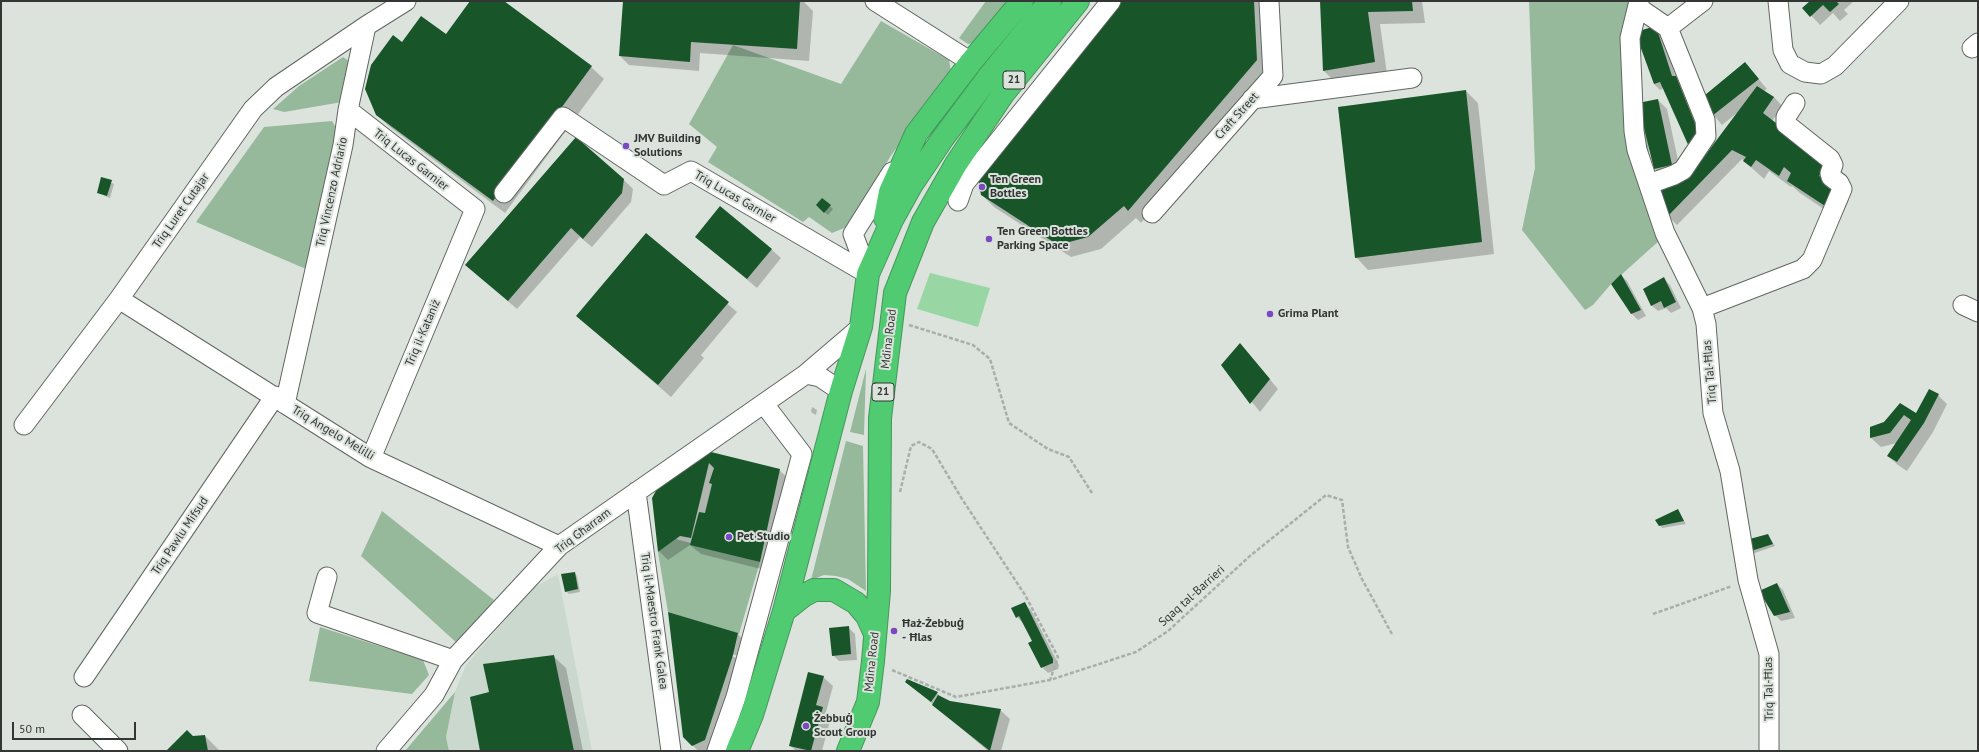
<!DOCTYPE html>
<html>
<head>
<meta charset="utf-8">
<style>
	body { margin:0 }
	#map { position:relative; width:1979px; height:752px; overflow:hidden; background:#dce3dd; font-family:"PT Sans",sans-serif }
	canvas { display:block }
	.frame { position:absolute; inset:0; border:2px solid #333634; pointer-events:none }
	.scale { position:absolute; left:12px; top:722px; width:124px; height:18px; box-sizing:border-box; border:2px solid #333634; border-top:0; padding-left:5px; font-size:12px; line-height:14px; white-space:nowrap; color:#333634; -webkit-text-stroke:3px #dce3dd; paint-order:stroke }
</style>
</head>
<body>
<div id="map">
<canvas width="1979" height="752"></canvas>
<div class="frame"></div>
<div class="scale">50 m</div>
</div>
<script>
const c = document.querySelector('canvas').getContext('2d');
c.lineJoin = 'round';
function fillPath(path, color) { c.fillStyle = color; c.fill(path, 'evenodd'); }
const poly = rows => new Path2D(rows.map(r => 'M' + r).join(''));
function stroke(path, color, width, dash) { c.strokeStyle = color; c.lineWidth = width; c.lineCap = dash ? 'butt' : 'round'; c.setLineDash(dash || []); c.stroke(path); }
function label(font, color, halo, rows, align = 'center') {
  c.font = font + ' "PT Sans",sans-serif'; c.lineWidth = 4; c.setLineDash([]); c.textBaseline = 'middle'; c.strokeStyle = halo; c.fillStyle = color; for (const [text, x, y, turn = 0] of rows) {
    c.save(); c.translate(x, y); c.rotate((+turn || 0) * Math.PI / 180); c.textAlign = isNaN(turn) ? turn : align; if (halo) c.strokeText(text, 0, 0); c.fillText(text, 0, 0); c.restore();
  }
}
fillPath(poly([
	[558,574,592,751,449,751,446,737,455,692,466,665,533,588]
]), '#cbd8cd');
fillPath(poly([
	[986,1,1012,1,979,42,968,44,959,38],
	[1529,1,1630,1,1660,240,1611,284,1593,305,1585,310,1522,230,1535,168],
	[881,21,949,60,951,72,890,157,849,226,832,233,809,217,803,222,708,162,717,147,689,124,733,45,841,84],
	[343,57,352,63,342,102,284,112,273,109,299,86],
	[332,121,338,131,306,269,196,222,264,127],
	[866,369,864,435,850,432],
	[846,441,863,446,866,591,848,579,836,576,824,575,811,580],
	[382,511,494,600,458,644,361,556],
	[676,539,760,562,739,634,668,612,658,552],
	[320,627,423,660,429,675,412,694,309,681],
	[455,692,446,737,449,751,405,751]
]), '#96b99b');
fillPath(poly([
	[930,273,990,288,978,327,917,309]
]), '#98d6a3');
fillPath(poly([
	[471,1,502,1,591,67,604,79,505,213,390,127,377,115,402,44,446,35],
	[624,1,803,1,813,11,809,61,700,53,699,71,629,65,620,56],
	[1121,1,1266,1,1269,72,1141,223,1136,218,1101,249,1071,257,994,207,981,194],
	[1321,1,1422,1,1425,23,1380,24,1387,74,1336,83,1324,71],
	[1812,1,1854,1,1844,10,1848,14,1840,21,1833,13,1820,25,1804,8],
	[1655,27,1662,34,1676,78,1682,84,1705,143,1664,88,1660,90,1654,84,1636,32],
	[1745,63,1767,89,1764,91,1774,97,1783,107,1772,121,1849,200,1840,220,1800,193,1792,186,1791,187,1769,171,1764,179,1742,159,1677,225,1668,216,1689,178,1737,113,1722,125,1701,100],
	[1466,91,1478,103,1494,254,1368,270,1356,257,1339,107],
	[1658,100,1667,109,1681,174,1664,178,1654,168],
	[102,178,114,184,110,198,98,193],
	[624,180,633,189,631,202,592,247,580,237,517,309,476,274],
	[830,206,833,209,828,215,820,208],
	[646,234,737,312,701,355,704,358,671,397,577,316],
	[696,237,771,249,781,258,757,288],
	[1621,275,1627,281,1646,316,1638,320,1631,313],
	[1664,279,1670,285,1681,308,1671,313,1666,308,1658,311,1651,305],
	[1240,344,1278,389,1260,412,1222,365],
	[1938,395,1947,404,1933,432,1907,471,1898,465,1888,456,1897,443,1881,447,1871,438,1871,427,1884,422,1901,404,1917,415],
	[812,407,817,410,816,415,811,412],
	[712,453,779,470,789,479,769,571,701,554,690,545,668,560,659,551,658,490],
	[1678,510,1686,524,1662,528,1660,525],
	[1768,535,1775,546,1752,554,1749,552],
	[574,573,577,576,580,592,569,594,566,591],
	[1777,584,1783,590,1795,618,1781,621,1775,615],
	[1025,604,1031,610,1059,665,1058,669,1048,673,1042,667,1033,641,1023,623,1017,617],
	[669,613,738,634,747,644,742,665,745,668,717,751,698,751,684,736,674,637],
	[680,637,738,656,737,658,680,639],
	[849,628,855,634,857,660,839,661,833,655],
	[553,656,566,668,583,751,481,751,490,693],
	[823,677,833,686,826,712,831,717,822,751,796,751,790,745],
	[909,684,937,693,940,696,939,697,949,702,1000,710,1010,719,1001,751,988,751],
	[205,736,220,751,168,751,193,737]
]), '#0003');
fillPath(poly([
	[470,1,504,1,592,66,493,201,376,115,365,89,371,65,393,35,402,42,421,16,446,34],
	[623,1,800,1,797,49,691,42,690,62,619,56],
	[1120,1,1254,1,1257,60,1128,211,1124,206,1088,237,1058,245,981,195,978,179],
	[1320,1,1412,1,1413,11,1368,12,1375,62,1323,71],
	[1810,1,1836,1,1839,4,1830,12,1823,5,1810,17,1802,8],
	[1656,26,1672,76,1676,76,1700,136,1690,149,1660,82,1654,84,1635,32],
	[1745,62,1759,79,1712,116,1699,100],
	[1757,86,1774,97,1763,113,1827,162,1819,176,1837,187,1828,208,1787,181,1791,173,1784,167,1779,176,1756,160,1751,167,1743,161,1746,157,1732,150,1667,217,1659,192,1689,177],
	[1466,90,1482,242,1355,258,1338,107],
	[1658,99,1672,165,1654,169,1638,103],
	[576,137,624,179,622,193,583,239,571,228,508,301,465,265],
	[101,177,112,180,107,196,97,193],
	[822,198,831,205,824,213,816,205],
	[720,206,772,249,747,279,695,237],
	[646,233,729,302,658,385,576,316],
	[1621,274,1641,310,1631,314,1611,284],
	[1664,277,1676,302,1664,308,1661,301,1651,306,1643,289],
	[1240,343,1270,379,1250,404,1221,365],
	[1929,389,1939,394,1924,423,1897,462,1887,456,1911,420,1904,415,1890,433,1870,438,1870,427,1884,422,1900,403,1916,413],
	[711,452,780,469,760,562,690,545,699,512,705,513,712,484,709,483,714,468,709,463,691,538,680,536,658,552,652,498,657,489],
	[1678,509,1684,521,1659,526,1655,520],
	[1768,534,1773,544,1748,552,1746,540],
	[575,572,578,589,565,592,561,574],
	[1777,583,1790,612,1774,616,1759,591],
	[1025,602,1053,659,1053,663,1041,668,1028,643,1032,641,1019,616,1016,618,1011,608],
	[668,612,738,633,733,655,705,740,692,746,683,737],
	[849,626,851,654,832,656,829,628],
	[554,655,574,751,480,751,470,697,489,692,483,664],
	[808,672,824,676,816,705,823,707,811,751,789,746],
	[907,679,938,692,931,702,905,682],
	[938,695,950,701,1001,709,990,751,932,705],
	[187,730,193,736,205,735,208,751,166,751]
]), '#18562a');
const minor = poly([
	[875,1,971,62],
	[1639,1,1630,38,1634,131,1637,150,1665,233,1702,308,1706,324,1713,413,1730,471,1748,580,1769,654,1769,751],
	[1778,1,1783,50,1790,64,1805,72,1821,74,1835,66,1899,1],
	[1639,8,1668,28,1703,1],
	[1972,48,1978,43],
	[1252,99,1412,78],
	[348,110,475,209,371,458],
	[1649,184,1674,175,1683,170,1706,136,1705,120,1668,28],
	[504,193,563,117,664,185,691,171,868,274],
	[958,201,964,184,1111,1],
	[1152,213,1273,76,1269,1],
	[868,274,853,234,892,172],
	[119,299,371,458,559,546],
	[1963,305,1978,312],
	[1702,308,1803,269,1812,260,1842,189,1839,183,1831,177,1830,173,1833,165,1830,159,1786,124,1786,117,1795,103],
	[806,374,820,377,841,391],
	[285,404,343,145,348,110,366,26,406,1],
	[24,425,119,299,253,109,276,87,366,26],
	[636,492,671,751],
	[327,577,317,613,453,660],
	[84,677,275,396],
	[82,715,118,751],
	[386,751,434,695,453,660,559,546,806,374,861,327],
	[717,751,736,697,802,454,764,404]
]);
const highway = poly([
	[885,218,890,192,916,134,971,62,1022,1],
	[784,611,803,596,814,590,834,590,856,603,867,616,875,634],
	[737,751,752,715,784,611,841,391,861,327,868,274,892,220,912,184,943,138,987,79,1050,1],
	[848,751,868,702,873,661,879,591,880,418,895,293,923,222,956,164,1003,94,1078,1]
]);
stroke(minor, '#616762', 21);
stroke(highway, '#46975c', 24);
stroke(poly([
	[909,325,973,345,990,359,1009,423,1048,449,1069,457,1092,493],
	[900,492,911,446,919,442,932,449,962,499,1025,595,1058,657,1050,680],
	[1653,614,1732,586],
	[892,670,956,697,1050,680,1136,652,1168,631,1251,555,1326,495,1342,500,1348,547,1362,579,1393,636]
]), '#a8aea9', 2.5, [4, 2]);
stroke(minor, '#fff', 19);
stroke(highway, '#50cb71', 22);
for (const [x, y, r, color] of [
	[626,146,4,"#7a48c0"],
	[982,187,4,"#7a48c0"],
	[989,239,4,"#7a48c0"],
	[1270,314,4,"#7a48c0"],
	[729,537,4,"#7a48c0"],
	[894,631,4,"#7a48c0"],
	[806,726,4,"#7a48c0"]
]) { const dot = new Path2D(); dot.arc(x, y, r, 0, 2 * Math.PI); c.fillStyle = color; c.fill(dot); stroke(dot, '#dce3dd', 1.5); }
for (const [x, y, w] of [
	[1014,80,22],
	[883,392,22]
]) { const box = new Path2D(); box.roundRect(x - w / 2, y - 9, w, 18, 3); c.fillStyle = '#dce3dd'; c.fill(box); stroke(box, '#333634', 1); }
label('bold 11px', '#333634', null, [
	["21",1014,80],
	["21",883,392]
]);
label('12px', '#333634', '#dce3dd', [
	["Craft Street",1237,116,-48],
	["Triq Lucas Garnier",411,160,38],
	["Triq Vincenzo Adriario",332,192,-78],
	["Triq Lucas Garnier",735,197,30],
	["Triq Luret Cutajar",181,211,-55],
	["Triq il-Kataniż",423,333,-67],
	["Mdina Road",889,339,-83],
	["Triq Tal-Ħlas",1710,372,-95],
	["Triq Angelo Melilli",333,433,31],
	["Triq Għarram",583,531,-37],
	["Triq Pawlu Mifsud",180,536,-56],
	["Sqaq tal-Barrieri",1192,596,-42],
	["Triq il-Maestro Frank Galea",654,621,82],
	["Mdina Road",872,662,-84],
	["Triq Tal-Ħlas",1769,689,-91]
]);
label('bold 12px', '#333634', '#dce3dd', [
	["JMV Building",634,139],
	["Solutions",634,153],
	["Ten Green",990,180],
	["Bottles",990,194],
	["Ten Green Bottles",997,232],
	["Parking Space",997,246],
	["Grima Plant",1278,314],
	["Pet Studio",737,537],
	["Ħaż-Żebbuġ",902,624],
	["- Ħlas",902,638],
	["Żebbuġ",814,719],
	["Scout Group",814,733]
], 'left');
</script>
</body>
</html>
